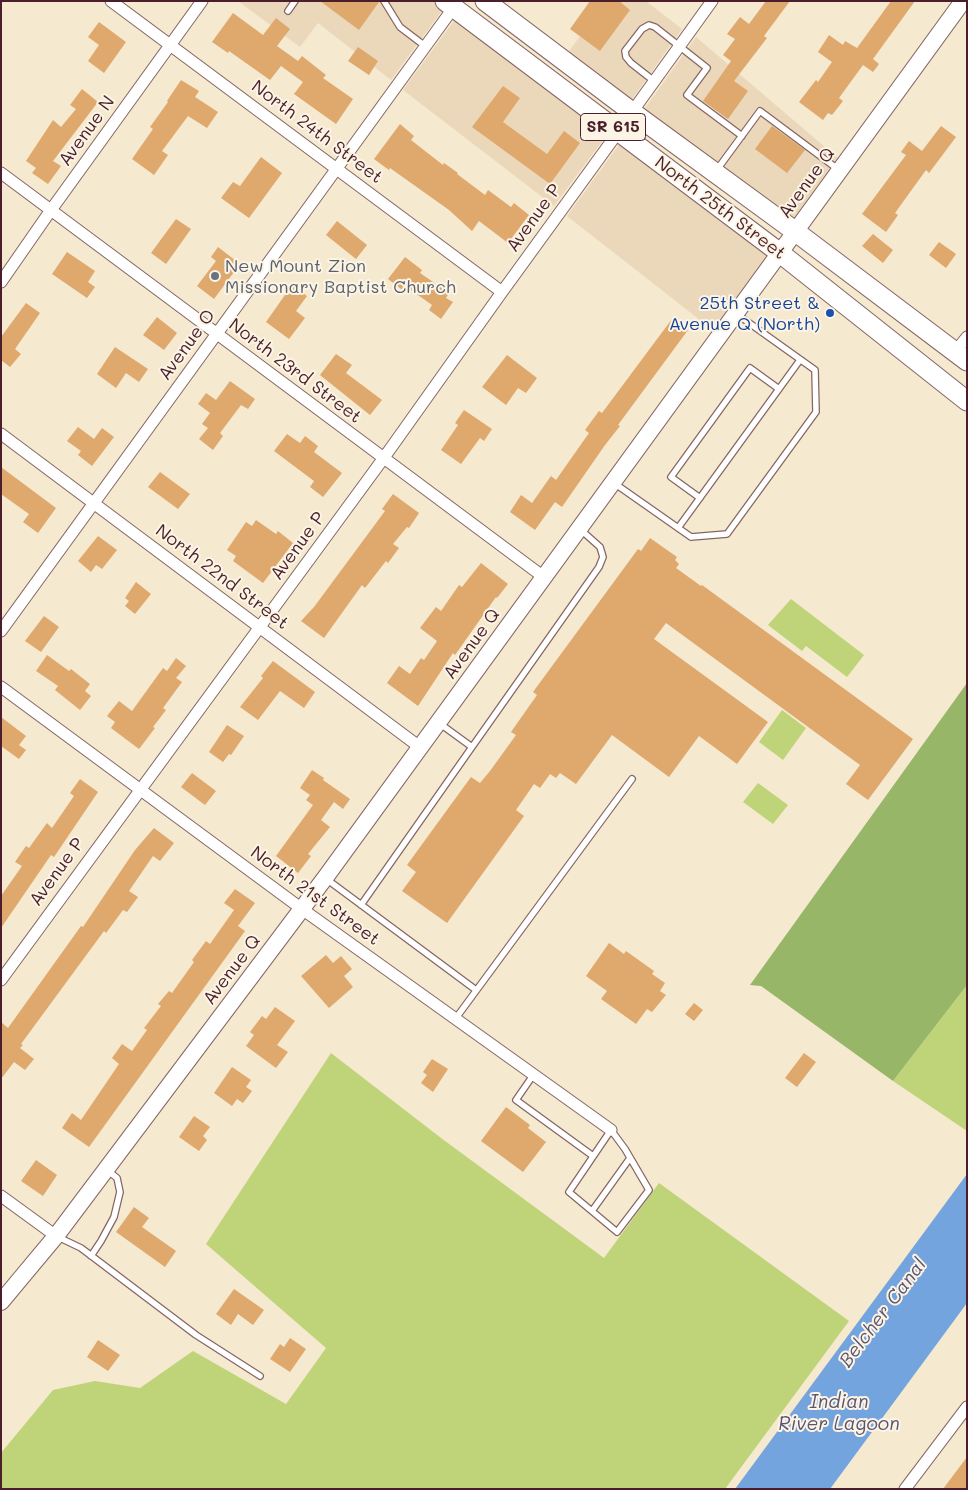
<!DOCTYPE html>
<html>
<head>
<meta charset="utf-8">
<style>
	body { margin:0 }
	#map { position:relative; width:968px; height:1490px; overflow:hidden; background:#f5e9d0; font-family:Mali,sans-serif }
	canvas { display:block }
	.frame { position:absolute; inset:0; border:2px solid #4a1f2b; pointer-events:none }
</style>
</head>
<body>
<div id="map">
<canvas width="968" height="1490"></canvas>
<div class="frame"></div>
</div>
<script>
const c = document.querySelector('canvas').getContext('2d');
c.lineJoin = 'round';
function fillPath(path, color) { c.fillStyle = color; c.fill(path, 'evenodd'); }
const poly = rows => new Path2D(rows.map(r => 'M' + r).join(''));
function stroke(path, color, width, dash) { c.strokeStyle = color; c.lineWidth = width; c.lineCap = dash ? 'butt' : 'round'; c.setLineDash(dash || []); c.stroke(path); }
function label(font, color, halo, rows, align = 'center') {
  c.font = font + ' Mali,sans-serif'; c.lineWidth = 4; c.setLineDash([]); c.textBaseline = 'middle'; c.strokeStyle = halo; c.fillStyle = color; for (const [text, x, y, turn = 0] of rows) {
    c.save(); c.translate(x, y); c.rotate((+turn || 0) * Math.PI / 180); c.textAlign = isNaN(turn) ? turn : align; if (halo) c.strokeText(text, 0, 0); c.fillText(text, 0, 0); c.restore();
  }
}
fillPath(poly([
	[238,1,433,1,443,9,391,80,318,23,300,47],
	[606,1,646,1,682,29,630,102,608,85,608,82,603,81,567,54],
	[456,18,609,132,554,206,403,90],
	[696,37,839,159,794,221,643,111],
	[621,142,769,254,714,331,567,216]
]), '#ebd8ba');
fillPath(poly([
	[791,599,864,655,847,677,806,646,802,651,768,625],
	[782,710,806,728,783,760,759,742],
	[758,783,788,805,773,824,743,802],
	[967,985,967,1131,893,1081],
	[331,1053,441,1138,604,1258,659,1183,849,1321,725,1489,1,1489,1,1453,53,1390,95,1381,140,1388,193,1351,286,1404,326,1348,206,1244]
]), '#bfd478');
fillPath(poly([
	[967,683,967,985,893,1081,761,986,750,985]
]), '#97b668');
fillPath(poly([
	[967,1174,967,1303,830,1489,735,1489]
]), '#74a4de');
fillPath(poly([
	[320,1,379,1,379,2,359,30],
	[590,1,619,1,630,10,600,51,570,29],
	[766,1,790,1,764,36,767,38,734,81,748,91,728,119,703,101,731,61,723,55,735,39,727,34,740,17,749,24],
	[891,1,915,1,873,59,879,64,873,72,863,65,839,98,843,101,832,115,828,113,823,120,799,102,816,80,818,82,832,62,818,52,829,35,843,45,845,41,857,48],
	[233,13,263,35,276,18,290,29,277,46,298,61,302,56,326,75,323,78,353,99,336,124,294,94,303,82,281,66,270,80,229,51,228,53,212,42],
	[99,22,126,42,104,73,88,61,99,45,88,37],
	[358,47,378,61,369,75,348,61],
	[181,80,199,91,195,97,218,112,207,128,188,116,162,151,168,155,154,175,132,159,153,129,150,127,168,102,167,101],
	[503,86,520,98,503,122,547,154,564,131,580,143,550,184,472,127],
	[82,89,98,102,53,161,61,166,48,184,32,173,36,168,26,161,53,120,61,127,76,109,70,105],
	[400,124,414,136,411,140,443,165,444,163,458,173,457,174,485,195,488,190,511,207,514,203,529,215,508,243,479,221,472,231,449,210,390,168,389,170,374,159],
	[772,126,805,150,787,173,755,149],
	[941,126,956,137,929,173,926,170,895,213,898,215,886,232,862,214,906,155,901,152,909,141,922,151],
	[261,157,282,173,249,218,221,198,233,182,240,186],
	[176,219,191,229,166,264,151,253],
	[337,221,367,245,356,259,326,235],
	[873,234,893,250,883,263,862,246],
	[939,242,956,254,946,268,929,255],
	[218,247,240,264,214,299,197,286,216,261,211,257],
	[67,252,95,271,88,282,95,287,87,298,52,274],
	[405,257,422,270,420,273,449,293,446,298,453,302,441,319,429,310,432,305,408,288,405,292,388,279],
	[292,285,307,296,296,311,305,318,289,339,266,322],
	[26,303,40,313,15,349,21,354,10,367,1,360,1,337],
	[157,317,177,333,164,350,143,335],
	[672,319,688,330,618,425,620,426,605,445,562,507,555,502,535,530,510,512,521,495,532,503,551,476,556,480,589,433,585,430,599,411,602,413],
	[115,347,148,369,139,382,126,373,116,388,97,374],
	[336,354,352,365,346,373,382,400,370,415,320,375],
	[507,355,537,378,526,393,518,388,506,405,482,387],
	[230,381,255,399,248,409,241,405,220,433,223,436,213,450,199,439,208,428,202,424,210,413,198,404,206,393,216,400],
	[464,410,492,429,484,441,480,438,461,464,441,450,458,425,455,423],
	[78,427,94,439,102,428,114,437,92,466,78,455,81,451,67,441],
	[287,434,300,443,305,436,318,446,314,452,342,473,323,497,310,487,314,481,274,451],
	[1,467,56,508,38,533,23,522,29,514,1,494],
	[160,472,190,494,178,509,148,487],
	[393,494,419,513,409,528,407,527,393,544,399,548,388,563,386,561,365,588,362,585,324,638,301,621,314,607,385,511,382,509],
	[256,520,276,534,278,531,293,543,263,583,233,561,236,556,227,550,246,522,252,526],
	[98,536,117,550,102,569,96,565,91,572,78,561],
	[650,538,677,557,675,560,679,564,676,568,701,586,702,585,913,739,868,800,846,784,860,765,666,623,654,639,768,722,737,764,699,736,669,777,612,735,576,784,560,773,556,778,550,774,540,788,534,784,516,810,524,816,447,923,402,891,416,872,407,865,471,777,480,783,490,771,516,735,511,732,537,695,533,692,638,549,641,551],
	[481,563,508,584,497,598,496,597,455,655,453,653,418,706,387,683,399,666,410,674,421,658,424,660,437,641,420,628,436,607,441,611,459,585,462,587],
	[136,582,151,594,135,614,125,606,129,601,125,598],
	[44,616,59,627,41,652,25,641],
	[47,655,69,671,71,669,90,684,85,691,91,696,80,710,55,690,58,686,36,671],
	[176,658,186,666,176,678,182,682,163,708,166,710,153,727,155,728,139,749,111,728,115,722,107,716,119,701,132,711,163,668,167,671],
	[273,661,315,692,304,708,280,691,258,720,240,707,263,678,261,676],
	[1,717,26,736,19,745,26,750,19,759,1,746],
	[227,725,244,736,231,755,229,754,223,762,209,752],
	[312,770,324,778,323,780,350,799,343,809,334,802,321,820,330,827,308,854,311,856,298,873,276,856,313,805,306,800,310,795,300,788],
	[192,773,216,791,205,805,181,787],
	[80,779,98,792,54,857,51,855,1,928,1,896,22,866,15,862,26,846,29,848,47,823,52,828,74,796,70,793],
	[154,828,174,843,160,861,153,856,129,891,138,897,127,912,123,910,106,933,104,931,21,1044,23,1045,20,1048,34,1059,25,1070,14,1062,1,1079,1,1022,8,1028,81,926,83,927,135,850],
	[235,889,255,903,238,926,245,931,89,1147,62,1128,72,1113,81,1120,119,1064,112,1058,122,1044,132,1051,147,1030,144,1028,161,1006,158,1004,169,991,172,993,194,962,192,960,206,941,210,944,234,910,224,903],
	[609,943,624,954,626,951,654,971,652,974,665,983,660,991,666,995,652,1012,647,1009,636,1024,601,999,607,991,586,976],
	[326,955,333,963,341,956,352,969,344,976,353,987,329,1008,301,976],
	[694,1003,703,1010,694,1021,685,1014],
	[275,1007,295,1021,277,1045,288,1052,276,1068,246,1046,254,1035,250,1032,262,1016,266,1019],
	[804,1053,816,1062,797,1087,785,1078],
	[432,1059,448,1069,433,1092,421,1083,427,1075,423,1072],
	[232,1067,251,1080,246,1087,252,1091,243,1103,237,1099,232,1106,214,1093],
	[506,1107,530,1125,528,1128,546,1142,523,1172,481,1141],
	[194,1116,210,1127,203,1136,207,1140,199,1151,179,1137],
	[36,1160,57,1175,43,1196,21,1181],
	[134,1207,149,1218,142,1227,176,1251,165,1267,116,1232],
	[234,1289,264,1310,253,1325,238,1314,231,1325,216,1314],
	[290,1338,306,1349,290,1372,270,1359,280,1344,284,1347],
	[98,1340,120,1355,108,1371,87,1357],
	[967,1457,967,1489,943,1489]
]), '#dfa86d');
const lane = poly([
	[384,1,400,27,425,46],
	[288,11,295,1],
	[654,81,631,63,626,57,625,51,642,29,649,25,655,27,707,68,687,95,742,136],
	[716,171,760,111,839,170],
	[614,483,691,537,727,534,816,412,815,370,738,315],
	[700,498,671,477,750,368,779,389],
	[678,528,800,360],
	[439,723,472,747,599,567,603,557,600,547,581,530],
	[325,878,476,990],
	[361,905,472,747],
	[456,1018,632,779],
	[534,1074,516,1100,593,1156],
	[611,1130,625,1149,649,1190,617,1232,569,1192,611,1130],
	[592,1211,630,1158],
	[58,1237,81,1248,196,1335,260,1376],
	[91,1256,101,1241,114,1217,120,1192,117,1178,107,1170]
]);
const street = poly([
	[111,1,502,292],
	[632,112,712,1],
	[1,173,545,578],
	[1,282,51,210,202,1],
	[955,352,967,337],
	[1,434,421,748],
	[1,631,454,7],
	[1,687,302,909,611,1130],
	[1,980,383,459,502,292,619,131],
	[1,1196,56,1236],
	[905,1489,967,1407]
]);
const secondary = poly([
	[1,1302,56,1236,325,878,963,1]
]);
const primary = poly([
	[445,1,780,253,967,401],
	[485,1,632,112,796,232,967,361]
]);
stroke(lane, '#866665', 8);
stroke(street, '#866665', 13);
stroke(secondary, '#866665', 18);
stroke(primary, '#866665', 21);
stroke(lane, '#fff', 5.5);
stroke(street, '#fff', 11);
stroke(secondary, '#fff', 16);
stroke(primary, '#fff', 19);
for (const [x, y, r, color] of [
	[215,276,5,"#6b7280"],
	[830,313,5,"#1a4fb4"]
]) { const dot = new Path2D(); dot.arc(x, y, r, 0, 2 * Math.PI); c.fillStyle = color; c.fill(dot); stroke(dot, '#fcf5e5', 2); }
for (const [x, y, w] of [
	[613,127,65]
]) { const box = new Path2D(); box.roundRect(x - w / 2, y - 13.5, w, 27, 4); c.fillStyle = '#fcf5e5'; c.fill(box); stroke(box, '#4a1f2b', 1); }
label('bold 16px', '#4a1f2b', null, [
	["SR 615",613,127]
]);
label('18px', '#4a1f2b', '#fcf5e5', [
	["Avenue N",87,131,-54],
	["North 24th Street",317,132,37],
	["Avenue Q",807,183,-54],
	["North 25th Street",720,208,37],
	["Avenue P",534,218,-54],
	["Avenue O",187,345,-54],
	["North 23rd Street",295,371,37],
	["Avenue P",298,546,-54],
	["North 22nd Street",222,577,37],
	["Avenue Q",472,644,-54],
	["Avenue P",57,872,-54],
	["North 21st Street",315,896,36],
	["Avenue Q",232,970,-53]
]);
label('18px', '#5b616d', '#fcf5e5', [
	["New Mount Zion",225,266],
	["Missionary Baptist Church",225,287]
], 'left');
label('18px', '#164399', '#fcf5e5', [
	["25th Street &",820,303],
	["Avenue Q (North)",820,324]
], 'right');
label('italic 19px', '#5b5473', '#fcf5e5', [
	["Belcher Canal",883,1313,-53],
	["Indian",839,1402],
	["River Lagoon",839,1424]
]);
</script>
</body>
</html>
